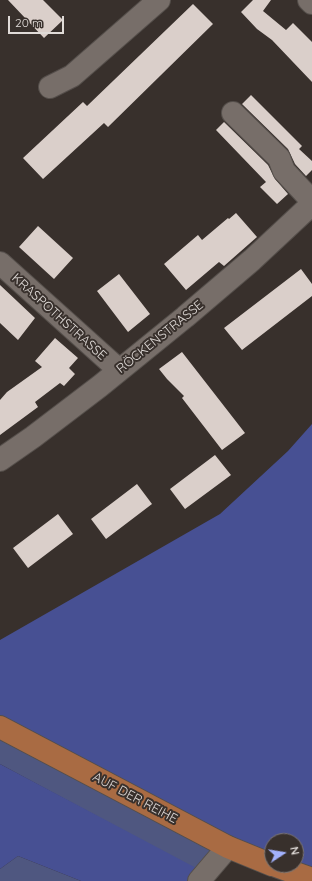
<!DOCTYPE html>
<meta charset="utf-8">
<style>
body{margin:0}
#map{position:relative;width:312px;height:881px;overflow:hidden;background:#38302c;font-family:Quicksand,sans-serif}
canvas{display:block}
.north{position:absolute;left:264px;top:833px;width:40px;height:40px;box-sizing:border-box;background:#38302c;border:1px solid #7b7471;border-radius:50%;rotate:78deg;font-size:11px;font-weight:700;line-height:16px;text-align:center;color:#e0dbd8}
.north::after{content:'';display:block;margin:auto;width:14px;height:18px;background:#a3b2fd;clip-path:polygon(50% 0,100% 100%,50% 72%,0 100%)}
.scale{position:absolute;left:8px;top:16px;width:56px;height:18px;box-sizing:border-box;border:2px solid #e0dbd8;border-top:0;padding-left:5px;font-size:12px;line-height:14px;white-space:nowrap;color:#e0dbd8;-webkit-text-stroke:3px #38302c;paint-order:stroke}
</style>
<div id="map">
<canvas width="312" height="881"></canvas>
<div class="north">N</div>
<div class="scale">20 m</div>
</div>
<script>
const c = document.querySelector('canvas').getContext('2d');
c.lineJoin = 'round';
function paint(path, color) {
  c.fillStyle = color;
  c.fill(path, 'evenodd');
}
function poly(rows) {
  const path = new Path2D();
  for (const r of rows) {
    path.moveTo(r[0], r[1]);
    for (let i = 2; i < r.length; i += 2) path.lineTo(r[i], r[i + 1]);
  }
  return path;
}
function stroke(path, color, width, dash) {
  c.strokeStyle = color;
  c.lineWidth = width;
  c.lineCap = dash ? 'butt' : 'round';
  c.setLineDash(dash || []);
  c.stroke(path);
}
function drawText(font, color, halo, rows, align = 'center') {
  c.font = font + ' Quicksand,sans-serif';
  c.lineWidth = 4;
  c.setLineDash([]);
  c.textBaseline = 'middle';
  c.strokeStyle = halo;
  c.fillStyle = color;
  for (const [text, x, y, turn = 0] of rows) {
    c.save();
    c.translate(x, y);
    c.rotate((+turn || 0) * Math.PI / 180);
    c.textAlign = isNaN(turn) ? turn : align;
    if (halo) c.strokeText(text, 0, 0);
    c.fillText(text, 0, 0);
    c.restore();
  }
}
const green = poly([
 [0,726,228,847,204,874,0,764],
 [18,856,81,881,0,881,0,869]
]);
const forest = poly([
 [312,424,312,877,296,865,296,841,272,841,272,863,0,726,0,640,220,514,288,451],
 [0,764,198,869,199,881,81,881,18,856,0,869]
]);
const building = poly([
 [8,0,43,0,63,20,44,38],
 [253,0,271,0,263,11,286,30,293,23,312,42,312,82,272,40,257,29,241,12],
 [193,4,213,24,108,127,104,123,43,179,23,158,83,102,87,106],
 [251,95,302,146,299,149,312,161,312,170,306,176,295,164,288,149,242,104],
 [224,122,268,165,275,179,288,194,277,204,260,187,266,182,216,130],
 [236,213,257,237,224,266,219,262,186,290,164,264,198,235,202,240,228,218,229,219],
 [38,226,73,258,54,279,19,247],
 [301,269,312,284,312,296,242,350,224,328],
 [119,274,150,314,128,332,97,291],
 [0,285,35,318,18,340,0,323],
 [55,338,78,358,69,368,75,374,64,386,60,383,35,402,38,407,0,435,0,400,7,392,42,367,35,361],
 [182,352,245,433,222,450,182,398,184,396,167,379,159,369],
 [215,455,231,475,185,509,170,489],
 [137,484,152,504,106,539,91,519],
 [58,514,73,534,28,568,13,548]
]);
const minor = poly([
 [309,0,312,3],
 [50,87,72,76,159,0],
 [233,113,279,158,284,171,312,201],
 [0,263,119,370],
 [0,460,33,437,100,386,185,317,252,260,312,204],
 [199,881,228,847]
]);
const major = poly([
 [0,727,228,847,272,865],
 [273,865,312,879]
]);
const streetNames = [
 ["KRASPOTHSTRASSE",59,317,42],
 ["RÖCKENSTRASSE",160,337,-39],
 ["AUF DER REIHE",135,798,28]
];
paint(green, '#4f5780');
paint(forest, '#475093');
paint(building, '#dacfca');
stroke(minor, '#554f4b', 24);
stroke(major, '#554f4b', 24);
stroke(minor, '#776e69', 22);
stroke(major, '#a96b43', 22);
drawText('13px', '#e0dbd8', '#38302c', streetNames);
</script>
